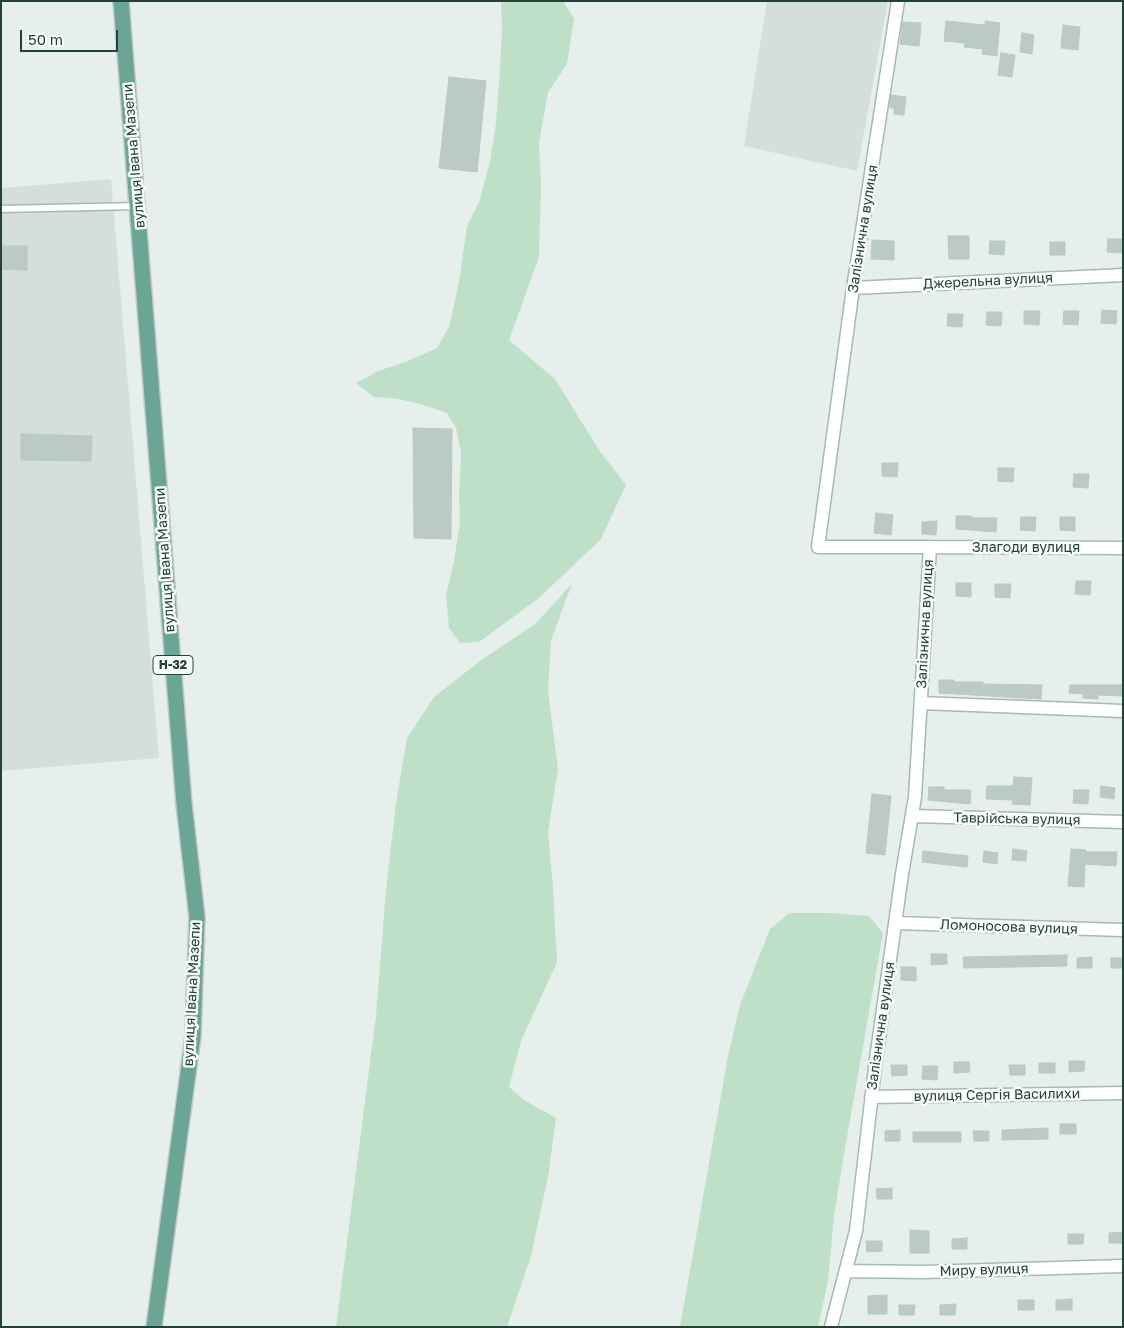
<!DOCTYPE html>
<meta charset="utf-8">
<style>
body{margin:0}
#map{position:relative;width:1124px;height:1328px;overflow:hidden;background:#e6efeb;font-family:"Golos Text",sans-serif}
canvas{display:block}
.frame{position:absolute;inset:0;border:2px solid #24423a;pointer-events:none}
.scale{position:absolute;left:20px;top:30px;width:98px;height:22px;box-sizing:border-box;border:2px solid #24423a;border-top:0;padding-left:6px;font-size:15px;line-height:18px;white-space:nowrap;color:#24423a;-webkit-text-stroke:4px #f7fbf9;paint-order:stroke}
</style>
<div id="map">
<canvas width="1124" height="1328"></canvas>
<div class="frame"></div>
<div class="scale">50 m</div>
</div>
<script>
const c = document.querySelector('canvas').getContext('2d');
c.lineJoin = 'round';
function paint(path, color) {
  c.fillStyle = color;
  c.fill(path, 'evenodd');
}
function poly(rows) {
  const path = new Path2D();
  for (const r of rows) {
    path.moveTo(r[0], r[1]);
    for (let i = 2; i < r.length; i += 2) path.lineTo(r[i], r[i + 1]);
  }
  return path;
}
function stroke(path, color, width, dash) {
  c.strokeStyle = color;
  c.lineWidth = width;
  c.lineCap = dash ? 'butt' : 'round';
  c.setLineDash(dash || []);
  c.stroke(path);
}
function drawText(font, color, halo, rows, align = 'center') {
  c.font = font + ' "Golos Text",sans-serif';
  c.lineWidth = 5;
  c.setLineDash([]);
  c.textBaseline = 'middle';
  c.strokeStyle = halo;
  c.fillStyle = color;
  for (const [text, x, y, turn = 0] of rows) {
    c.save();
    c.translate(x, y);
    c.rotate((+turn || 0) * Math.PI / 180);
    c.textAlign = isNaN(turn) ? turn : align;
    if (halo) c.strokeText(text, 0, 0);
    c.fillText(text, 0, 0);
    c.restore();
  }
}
const built = poly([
 [767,1,888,1,857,171,744,146],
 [111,179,159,758,1,771,1,188]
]);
const green = poly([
 [501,1,563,1,574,19,567,64,548,92,539,143,541,183,539,257,509,340,555,379,599,450,626,485,601,539,539,598,479,642,460,643,449,628,446,595,454,561,460,523,459,497,461,452,456,428,447,413,420,404,398,399,374,397,356,383,378,371,408,361,437,348,449,327,459,282,467,227,479,202,490,162,496,123,500,70,502,29],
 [572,584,551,640,548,691,558,769,548,832,553,888,557,962,521,1041,509,1087,524,1100,556,1118,548,1177,531,1256,507,1327,336,1327,376,1016,386,890,396,803,407,738,434,697,484,658,535,624],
 [789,913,829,913,869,916,883,933,843,1160,834,1216,828,1281,818,1327,680,1327,728,1056,740,1005,770,929]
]);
const building = poly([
 [946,21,985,25,985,21,1000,23,997,56,982,54,983,49,964,47,965,43,944,41,946,21],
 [903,22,921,23,919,46,900,44,903,22],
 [1063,25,1080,27,1078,50,1061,48,1063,25],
 [1022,33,1034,35,1032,54,1020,52,1022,33],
 [1001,53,1015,55,1012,77,998,75,1001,53],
 [449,77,486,81,477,172,439,168,449,77],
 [891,95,906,97,904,115,894,114,894,108,890,108,891,95],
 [948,236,969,236,969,259,949,259,948,236],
 [1108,239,1123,239,1122,253,1107,252,1108,239],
 [872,240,894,241,894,260,871,259,872,240],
 [990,241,1005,241,1004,255,989,254,990,241],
 [1050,242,1065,242,1065,255,1050,255,1050,242],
 [1,246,27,246,27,270,1,269,1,246],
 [1102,310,1117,311,1116,324,1101,323,1102,310],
 [1024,311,1040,311,1039,325,1024,324,1024,311],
 [1064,311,1079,311,1078,325,1063,324,1064,311],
 [987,312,1002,312,1001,326,986,325,987,312],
 [948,314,963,314,962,327,947,326,948,314],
 [413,428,452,429,451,539,414,538,413,428],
 [21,434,92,436,91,461,21,460,21,434],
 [882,463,898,463,897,477,882,476,882,463],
 [998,468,1014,468,1013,482,998,481,998,468],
 [1074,474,1089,474,1088,488,1073,487,1074,474],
 [876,513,893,515,891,535,874,533,876,513],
 [956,516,972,516,972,518,997,518,996,532,956,529,956,516],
 [1021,517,1036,517,1035,531,1020,530,1021,517],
 [1060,517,1075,517,1075,531,1060,530,1060,517],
 [937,521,936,535,922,534,922,522,937,521],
 [1076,581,1091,581,1090,595,1075,594,1076,581],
 [956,583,971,583,971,597,956,596,956,583],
 [995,584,1011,584,1010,598,995,597,995,584],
 [939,680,954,680,954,682,983,682,983,684,1042,685,1041,699,939,693,939,680],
 [1070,685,1123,685,1123,696,1098,695,1098,699,1083,698,1083,694,1069,693,1070,685],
 [1014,777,1032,778,1030,805,1012,804,1013,800,986,799,987,786,1013,786,1014,777],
 [1101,786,1115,788,1114,799,1100,797,1101,786],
 [929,787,944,787,944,790,971,790,970,804,928,800,929,787],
 [1074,790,1089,790,1088,804,1073,803,1074,790],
 [872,794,891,796,885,855,866,853,872,794],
 [1013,849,1027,851,1026,861,1012,860,1013,849],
 [1071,849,1086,850,1086,852,1117,852,1116,866,1085,864,1084,887,1068,886,1071,849],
 [923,851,968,856,967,867,922,862,923,851],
 [984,851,998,853,997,864,983,862,984,851],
 [931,954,947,954,947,964,931,965,931,954],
 [1067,955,1067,966,964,968,963,957,1067,955],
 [1092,957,1092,968,1077,968,1077,958,1092,957],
 [1111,958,1123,958,1123,968,1111,968,1111,958],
 [901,967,916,967,916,981,901,980,901,967],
 [1069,1061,1085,1061,1084,1071,1069,1072,1069,1061],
 [954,1062,969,1062,970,1072,954,1073,954,1062],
 [1039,1063,1055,1063,1055,1073,1039,1073,1039,1063],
 [891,1065,907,1065,907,1075,892,1076,891,1065],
 [1009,1065,1025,1065,1025,1075,1010,1075,1009,1065],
 [923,1066,938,1066,937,1080,922,1079,923,1066],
 [1060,1124,1076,1124,1076,1134,1060,1134,1060,1124],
 [1048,1128,1048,1139,1002,1140,1002,1130,1048,1128],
 [900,1130,900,1141,885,1141,885,1131,900,1130],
 [973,1131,989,1131,989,1141,974,1141,973,1131],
 [913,1132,961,1132,961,1142,913,1142,913,1132],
 [892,1188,892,1199,877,1199,876,1189,892,1188],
 [910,1230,929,1231,929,1253,910,1253,910,1230],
 [1123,1232,1123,1243,1109,1243,1109,1233,1123,1232],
 [1068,1234,1084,1234,1083,1244,1068,1244,1068,1234],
 [967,1238,967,1249,952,1249,952,1239,967,1238],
 [866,1241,882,1241,882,1251,867,1252,866,1241],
 [887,1295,887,1314,868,1314,868,1296,887,1295],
 [1072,1299,1072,1310,1056,1310,1056,1300,1072,1299],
 [1018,1300,1034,1300,1034,1310,1018,1310,1018,1300],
 [956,1304,955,1315,940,1315,940,1305,956,1304],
 [899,1305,915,1305,914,1315,899,1315,899,1305]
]);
const lane = poly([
 [1,209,137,206]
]);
const street = poly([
 [853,288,1123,275],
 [930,547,1123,548],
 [921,703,1123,711],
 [912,816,1123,822],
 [895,923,1123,930],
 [871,1097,1123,1093],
 [846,1271,923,1272,1123,1266],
 [831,1327,856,1231,876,1059,902,874,915,797,930,547,818,547,853,288,898,1]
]);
const primary = poly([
 [121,1,184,804,197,917,193,1036,154,1327]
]);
const shields = [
 [173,665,40]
];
const shieldNames = [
 ["Н-32",173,665]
];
const streetNames = [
 ["вулиця Івана Мазепи",134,156,-95],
 ["Залізнична вулиця",863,229,-81],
 ["Джерельна вулиця",988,281,-3],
 ["Злагоди вулиця",1026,548],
 ["вулиця Івана Мазепи",165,560,-94],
 ["Залізнична вулиця",925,624,-87],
 ["Таврійська вулиця",1017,819,1],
 ["Ломоносова вулиця",1009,927,2],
 ["вулиця Івана Мазепи",192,994,-87],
 ["Залізнична вулиця",881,1026,-82],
 ["вулиця Сергія Василихи",997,1095,-1],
 ["Миру вулиця",984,1270,-2]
];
paint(built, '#d4dfda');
paint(green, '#bfe0c8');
paint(building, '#bbcac4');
stroke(building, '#b8c9c2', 1);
stroke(lane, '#a8b8b2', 9);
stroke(street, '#a8b8b2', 15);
stroke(primary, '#c2cac8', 18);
stroke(lane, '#fff', 6);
stroke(street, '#fff', 12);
stroke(primary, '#6aa596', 15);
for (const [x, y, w] of shields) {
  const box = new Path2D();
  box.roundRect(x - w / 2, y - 9.5, w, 19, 4);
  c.fillStyle = '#f7fbf9';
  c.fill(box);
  stroke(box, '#24423a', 1);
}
drawText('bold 12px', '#24423a', null, shieldNames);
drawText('14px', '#24423a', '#f7fbf9', streetNames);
</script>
